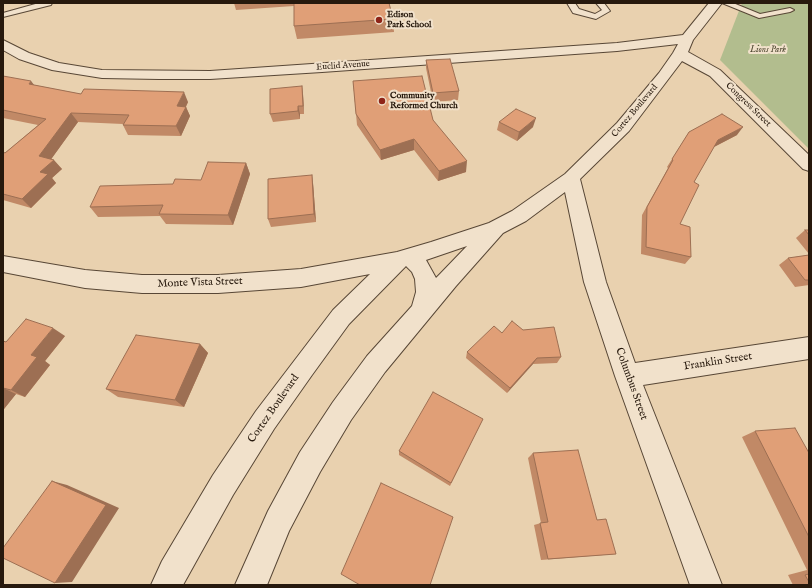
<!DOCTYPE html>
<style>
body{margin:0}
#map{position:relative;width:812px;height:588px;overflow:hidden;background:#e9d1af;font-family:"IM FELL English",serif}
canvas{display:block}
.frame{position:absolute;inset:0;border:4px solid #27190d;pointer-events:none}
</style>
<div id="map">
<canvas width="812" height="588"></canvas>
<div class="frame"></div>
</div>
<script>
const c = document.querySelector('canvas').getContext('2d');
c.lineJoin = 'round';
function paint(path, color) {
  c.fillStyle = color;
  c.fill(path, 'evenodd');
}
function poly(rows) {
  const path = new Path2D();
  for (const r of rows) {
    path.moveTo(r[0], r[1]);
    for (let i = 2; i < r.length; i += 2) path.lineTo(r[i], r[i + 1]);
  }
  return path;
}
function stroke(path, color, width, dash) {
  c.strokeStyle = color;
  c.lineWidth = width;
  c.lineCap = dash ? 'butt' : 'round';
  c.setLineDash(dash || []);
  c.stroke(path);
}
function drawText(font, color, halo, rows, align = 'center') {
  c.font = font + ' "IM FELL English",serif';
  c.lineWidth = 4;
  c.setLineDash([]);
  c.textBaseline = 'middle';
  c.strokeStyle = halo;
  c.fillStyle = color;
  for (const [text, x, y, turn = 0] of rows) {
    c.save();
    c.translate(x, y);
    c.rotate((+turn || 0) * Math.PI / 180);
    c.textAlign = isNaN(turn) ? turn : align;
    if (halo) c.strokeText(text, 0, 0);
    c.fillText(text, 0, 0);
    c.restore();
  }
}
const green = poly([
 [742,3,809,3,809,149,720,60]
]);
const lane = poly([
 [39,3,52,3,51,5,3,17,3,13,39,3],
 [567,3,575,3,579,9,595,14,602,10,596,3,604,3,610,11,596,19,573,13,567,3],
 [722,3,733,3,760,14,790,8,794,10,790,12,759,18,722,3]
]);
const street = poly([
 [709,3,722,3,693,40,688,52,720,70,809,155,809,171,803,169,710,76,682,61,629,131,580,179,606,282,635,363,809,337,809,359,643,385,722,585,690,585,615,376,584,282,565,192,526,221,503,233,456,286,385,372,351,420,320,472,289,531,267,585,235,585,268,511,300,452,333,402,367,356,412,306,416,292,415,279,412,272,406,266,349,324,312,375,274,429,233,495,183,585,151,585,162,561,213,475,256,411,333,310,370,274,301,287,218,293,142,293,85,288,3,272,3,256,85,270,142,275,218,275,301,269,397,252,431,242,489,223,512,211,565,174,617,123,659,73,673,53,678,44,617,51,322,72,210,79,159,79,102,78,52,70,19,59,3,50,3,40,29,53,59,63,102,70,210,71,617,43,683,35,709,3],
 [467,246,440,274,436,278,426,260,467,246]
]);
const wall = poly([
 [234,3,389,3,393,19,394,32,297,39,294,26,294,6,236,10],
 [426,60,459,91,458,100,433,102,426,68],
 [3,76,34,85,81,94,188,102,186,107,190,116,181,136,128,135,123,125,123,124,78,122,51,159,62,169,52,178,56,183,31,208,3,200,3,152,5,153,38,125,3,118],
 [353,81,433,120,466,172,438,181,414,150,381,160,357,125],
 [302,86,303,94,304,114,300,114,300,119,273,122,270,114],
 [499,122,533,127,517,141,497,130],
 [689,132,737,135,714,147,694,182,680,224,691,257,685,264,641,254,642,215,668,168,667,167],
 [246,163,250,174,233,225,166,224,160,216,98,217,90,207,173,184,201,180],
 [312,175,313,183,316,222,271,227,268,219],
 [805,230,809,230,809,254,796,238],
 [809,255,809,285,795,287,779,265,788,258],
 [502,333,561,357,557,363,533,364,507,393,466,358,467,352],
 [65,336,45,361,50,365,25,397,16,394,4,409,3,409,3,341,6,342],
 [200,344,208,353,184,407,118,397,106,389],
 [483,419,450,486,399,455,399,451],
 [755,431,809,453,809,585,793,585,788,575,807,570,742,437],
 [533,453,597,520,616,554,541,560,534,525,541,523,528,458]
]);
const shadedWall = poly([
 [31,81,39,91,29,84],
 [302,86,303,94,304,114,303,106],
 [184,92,188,102,181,116,177,106],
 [298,106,300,114,300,119,298,111],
 [186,107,190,116,181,136,176,126],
 [71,113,78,122,47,165,39,156],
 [536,118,533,127,517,141,519,132],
 [743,127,737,135,712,148,718,140],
 [414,139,414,150,381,160,380,150],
 [54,160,62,169,52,178,56,183,31,208,22,199,40,172],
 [467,161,466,172,438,181,439,171],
 [246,163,250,174,233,225,228,215],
 [312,175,313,183,316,222,314,214],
 [53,328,65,336,45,361,50,365,25,397,11,390,31,355],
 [200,344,208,353,184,407,175,400],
 [537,358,533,364,507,393,510,388],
 [3,388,16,394,4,409,3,409],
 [52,481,67,485,119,508,72,582,55,583]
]);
const building = poly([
 [294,3,389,3,393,19,294,26,294,3],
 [450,59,459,91,433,93,426,60,450,59],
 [3,76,31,81,29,84,81,94,84,89,184,92,177,106,186,107,176,126,123,125,129,115,71,113,39,156,54,160,40,172,48,174,22,199,3,194,3,152,5,153,46,119,3,110,3,76],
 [422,76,433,120,467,161,439,171,414,139,380,150,356,114,353,81,422,76],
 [302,86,303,106,298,106,298,111,270,114,270,89,302,86],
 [516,109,536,118,519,132,499,122,516,109],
 [722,114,743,127,718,140,694,182,699,185,680,224,690,227,691,257,646,247,647,207,673,160,672,159,689,132,722,114],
 [208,162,246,163,228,215,159,214,163,205,90,207,100,186,173,184,175,179,201,180,208,162],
 [312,175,314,214,268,219,268,179,312,175],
 [805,230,809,230,809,235,805,230],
 [809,255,809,280,805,280,788,258,809,255],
 [26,319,53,328,31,355,37,357,11,390,3,388,3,341,6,342,26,319],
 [512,321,523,330,554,327,561,357,537,358,510,388,467,352,494,326,502,333,512,321],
 [136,335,200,344,175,400,106,389,136,335],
 [433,392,483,419,451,483,399,451,433,392],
 [795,428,809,453,809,537,755,431,795,428],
 [578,450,597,520,606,519,616,554,548,559,540,523,548,522,533,453,578,450],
 [52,481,106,505,55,583,3,558,3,548,52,481],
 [381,483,453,517,430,585,360,585,341,574,381,483],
 [809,574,809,582,805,575,809,574]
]);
const markers = [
 [379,20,4,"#8f2418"],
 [382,101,4,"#8f2418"]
];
const farPoinames = [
 ["Edison",387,15],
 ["Park School",387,25],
 ["Community",390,96],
 ["Reformed Church",390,106]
];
const farParknames = [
 ["Lions Park",768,50]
];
const farStreetnames = [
 ["Euclid Avenue",343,66,-4],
 ["Congress Street",748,105,44],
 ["Cortez Boulevard",635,111,-50]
];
const streetNames = [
 ["Monte Vista Street",200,283,-2],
 ["Franklin Street",718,362,-9],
 ["Columbus Street",631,384,70],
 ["Cortez Boulevard",274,409,-55]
];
paint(green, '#b2bd8e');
stroke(lane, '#584736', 2);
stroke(street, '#584736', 2);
paint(lane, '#f1e1cb');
paint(street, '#f1e1cb');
paint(wall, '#c18966');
paint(shadedWall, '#9d6f53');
paint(building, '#e09f77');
stroke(building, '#9d6f53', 1);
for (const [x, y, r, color] of markers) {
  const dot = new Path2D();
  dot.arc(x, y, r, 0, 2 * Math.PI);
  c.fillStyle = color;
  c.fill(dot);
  stroke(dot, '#f1e1cb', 1.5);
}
drawText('bold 9px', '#27190d', '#f1e1cb', farPoinames, 'left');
drawText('italic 9px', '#514a34', '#f1e1cb', farParknames);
drawText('9px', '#27190d', '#f1e1cb', farStreetnames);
drawText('11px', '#27190d', '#f1e1cb', streetNames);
</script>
